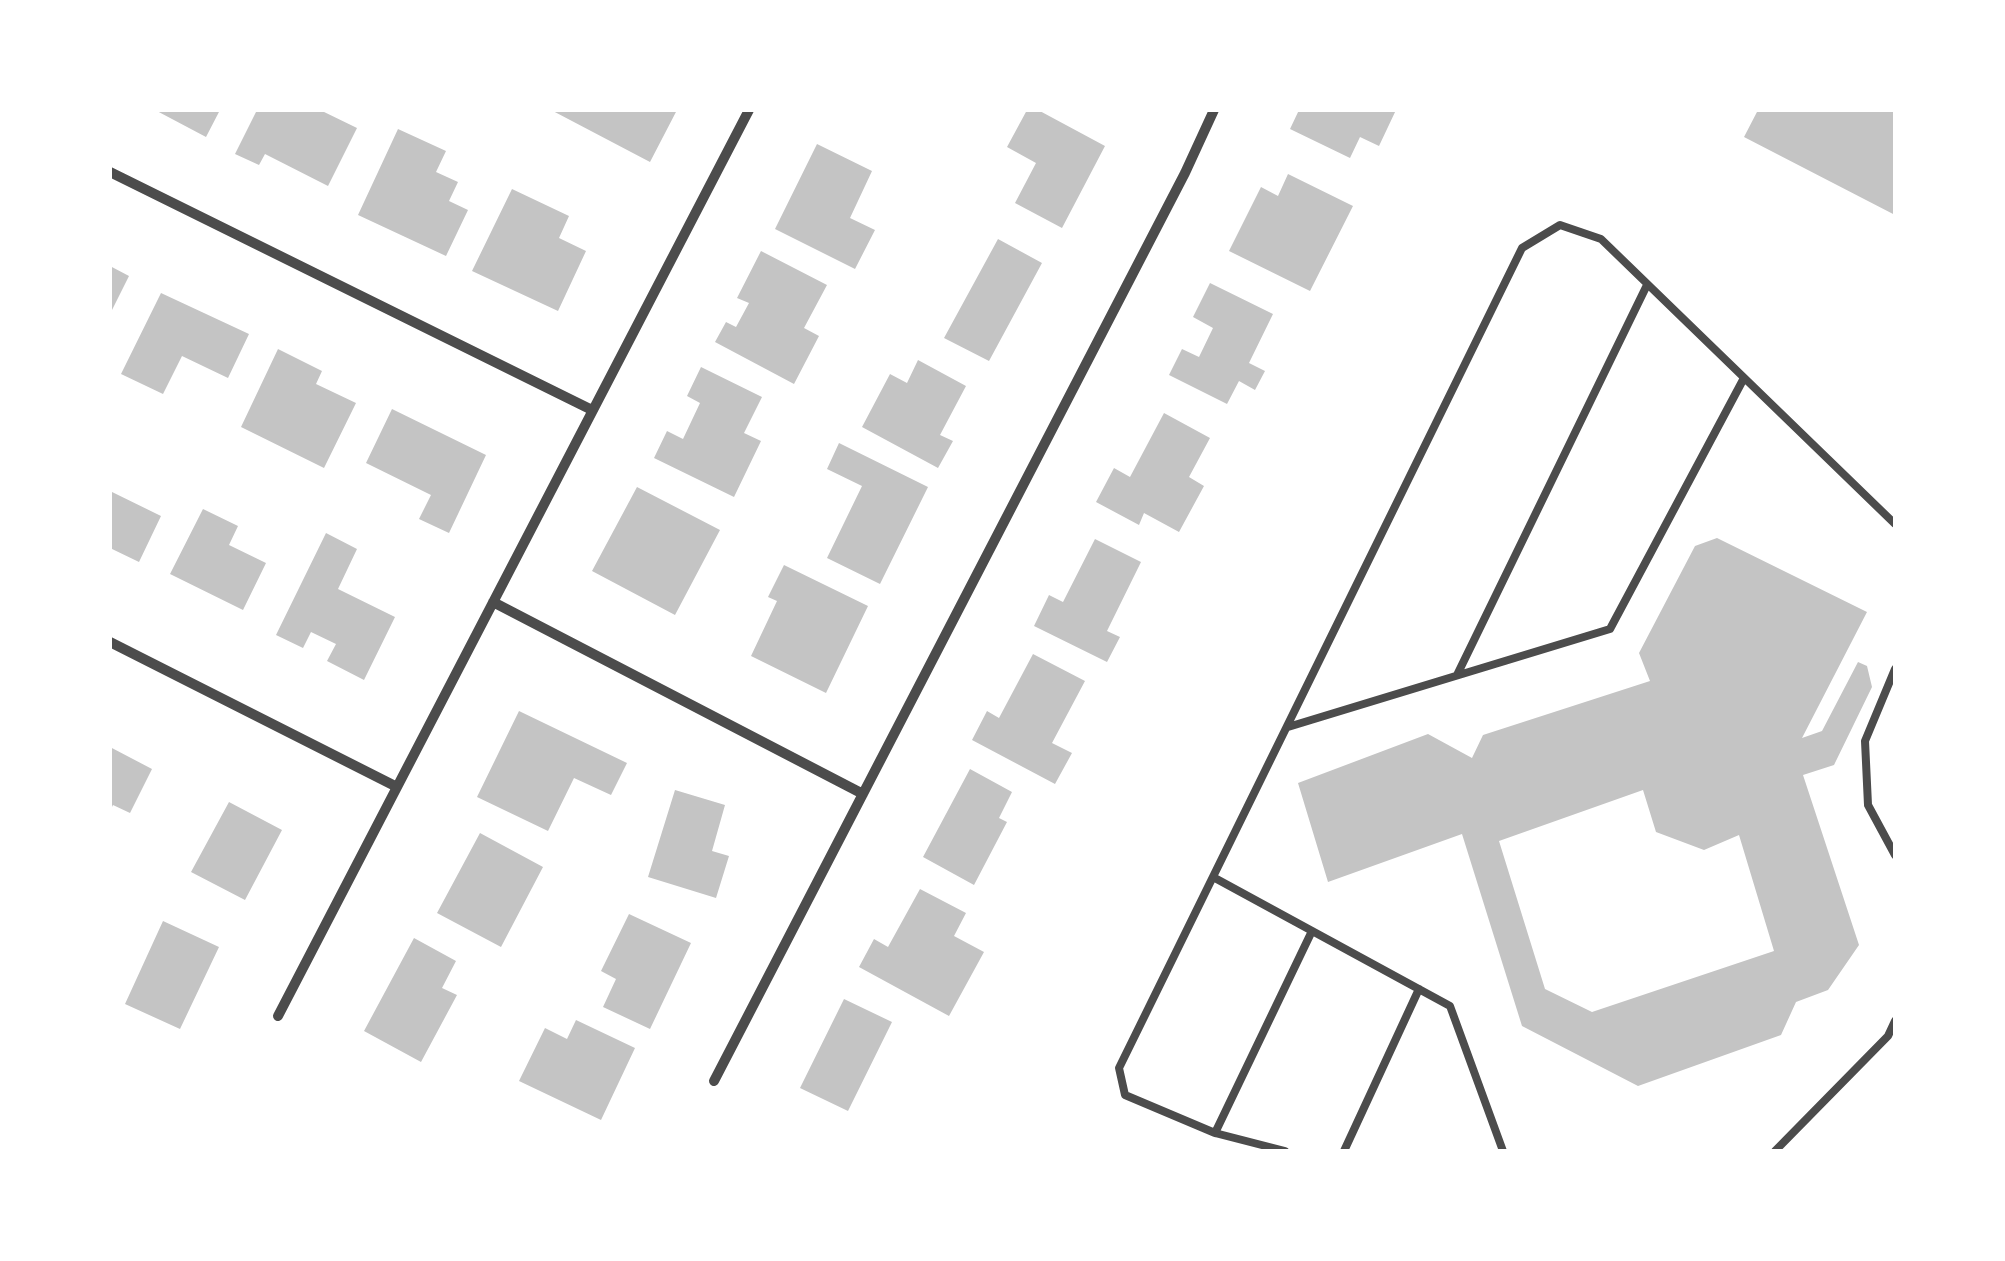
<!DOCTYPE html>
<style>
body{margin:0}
#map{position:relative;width:2005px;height:1261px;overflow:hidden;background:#fff;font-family:"IBM Plex Serif",serif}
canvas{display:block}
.frame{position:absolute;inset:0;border:112px solid #fff;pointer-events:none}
</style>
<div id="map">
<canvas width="2005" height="1261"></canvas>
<div class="frame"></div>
</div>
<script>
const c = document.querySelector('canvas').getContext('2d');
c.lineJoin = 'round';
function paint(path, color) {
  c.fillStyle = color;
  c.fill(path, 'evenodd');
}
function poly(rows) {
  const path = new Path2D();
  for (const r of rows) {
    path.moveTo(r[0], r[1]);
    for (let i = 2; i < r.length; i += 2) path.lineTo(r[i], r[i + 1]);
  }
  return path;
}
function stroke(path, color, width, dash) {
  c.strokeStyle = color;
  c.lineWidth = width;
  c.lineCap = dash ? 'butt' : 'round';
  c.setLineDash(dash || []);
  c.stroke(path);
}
const building = poly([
 [155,110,220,110,206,137],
 [257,110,320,110,357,128,328,186,265,154,259,165,235,154],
 [551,110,677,110,650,162],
 [1027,110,1038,110,1105,146,1062,228,1015,203,1036,163,1007,147],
 [1299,110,1396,110,1379,146,1360,137,1350,158,1290,129],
 [1758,110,1895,110,1895,215,1744,137],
 [398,129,446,151,436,172,458,182,449,201,468,210,446,256,358,215],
 [817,144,872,171,850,218,875,230,855,269,775,229],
 [1288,174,1353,206,1310,291,1229,251,1261,187,1278,196],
 [512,189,569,216,559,238,586,251,558,311,472,271],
 [998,239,1042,263,989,361,944,338],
 [761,251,827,285,804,328,819,336,794,384,715,342,726,322,736,327,749,303,737,298],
 [110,266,129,276,110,314],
 [1210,283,1273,314,1249,363,1265,371,1255,390,1239,381,1227,404,1169,375,1182,349,1199,357,1213,328,1193,317],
 [161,293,249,334,228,378,182,356,163,394,121,374],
 [278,349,322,371,316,384,356,403,324,468,241,427],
 [918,360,966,386,940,435,953,441,938,468,862,427,890,374,907,383],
 [701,367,762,397,744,433,761,441,734,497,654,458,667,431,683,439,700,403,687,396],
 [392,409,486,455,449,533,419,519,431,495,366,463],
 [1164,413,1210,438,1189,477,1204,486,1179,532,1144,513,1139,525,1096,502,1114,468,1130,477],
 [839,443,928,487,880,584,827,558,862,486,827,469],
 [637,487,720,530,675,615,592,571],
 [110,491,161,516,139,562,110,548],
 [203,509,238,526,229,545,266,563,243,610,170,574],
 [326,533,357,549,338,589,395,617,364,680,327,661,336,644,311,632,303,648,276,635],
 [1717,538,1867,612,1802,738,1822,731,1858,662,1867,666,1872,687,1834,765,1803,775,1859,945,1828,990,1796,1002,1781,1035,1638,1086,1522,1026,1462,834,1328,882,1298,783,1428,734,1472,758,1483,735,1650,681,1639,653,1695,546],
 [1643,790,1656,832,1704,850,1739,835,1774,951,1592,1012,1545,989,1499,841],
 [1095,539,1141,562,1107,631,1120,637,1107,662,1034,626,1049,595,1063,602],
 [784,565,868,606,826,693,751,656,777,601,768,597],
 [1033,654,1085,681,1052,743,1072,753,1055,784,972,740,987,711,999,718],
 [519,711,627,763,611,795,574,778,548,831,477,797],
 [110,747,152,769,130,813,113,805,110,811],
 [970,769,1012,792,999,818,1007,822,974,885,923,857],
 [675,790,725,805,712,851,729,856,716,898,648,877],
 [229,802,282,830,245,900,191,872],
 [480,833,543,867,501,947,437,913],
 [920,889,966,913,954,936,984,952,949,1016,859,967,874,939,888,947],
 [629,914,691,943,650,1029,603,1007,616,979,601,971],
 [163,921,219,947,180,1029,125,1004],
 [414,938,456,961,442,988,457,995,421,1062,364,1031],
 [844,999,892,1022,848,1111,800,1088],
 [576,1020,635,1048,601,1120,519,1081,545,1028,567,1039]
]);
const service = poly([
 [1895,669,1865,741,1868,805,1895,855],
 [1457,675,1647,285],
 [1288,727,1610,629,1744,378],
 [1213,877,1450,1006,1503,1151],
 [1215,1133,1312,931],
 [1285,1151,1215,1133,1125,1095,1119,1068,1522,248,1560,225,1601,239,1895,524],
 [1344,1151,1419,989],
 [1775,1151,1888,1036,1895,1021]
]);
const minor = poly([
 [110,172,592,410],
 [493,602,863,794],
 [110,642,397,787],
 [278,1016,749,110],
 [714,1081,1185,173,1214,110]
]);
paint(building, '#c4c4c4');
stroke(service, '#4c4c4c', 8);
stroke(minor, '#4c4c4c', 10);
</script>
